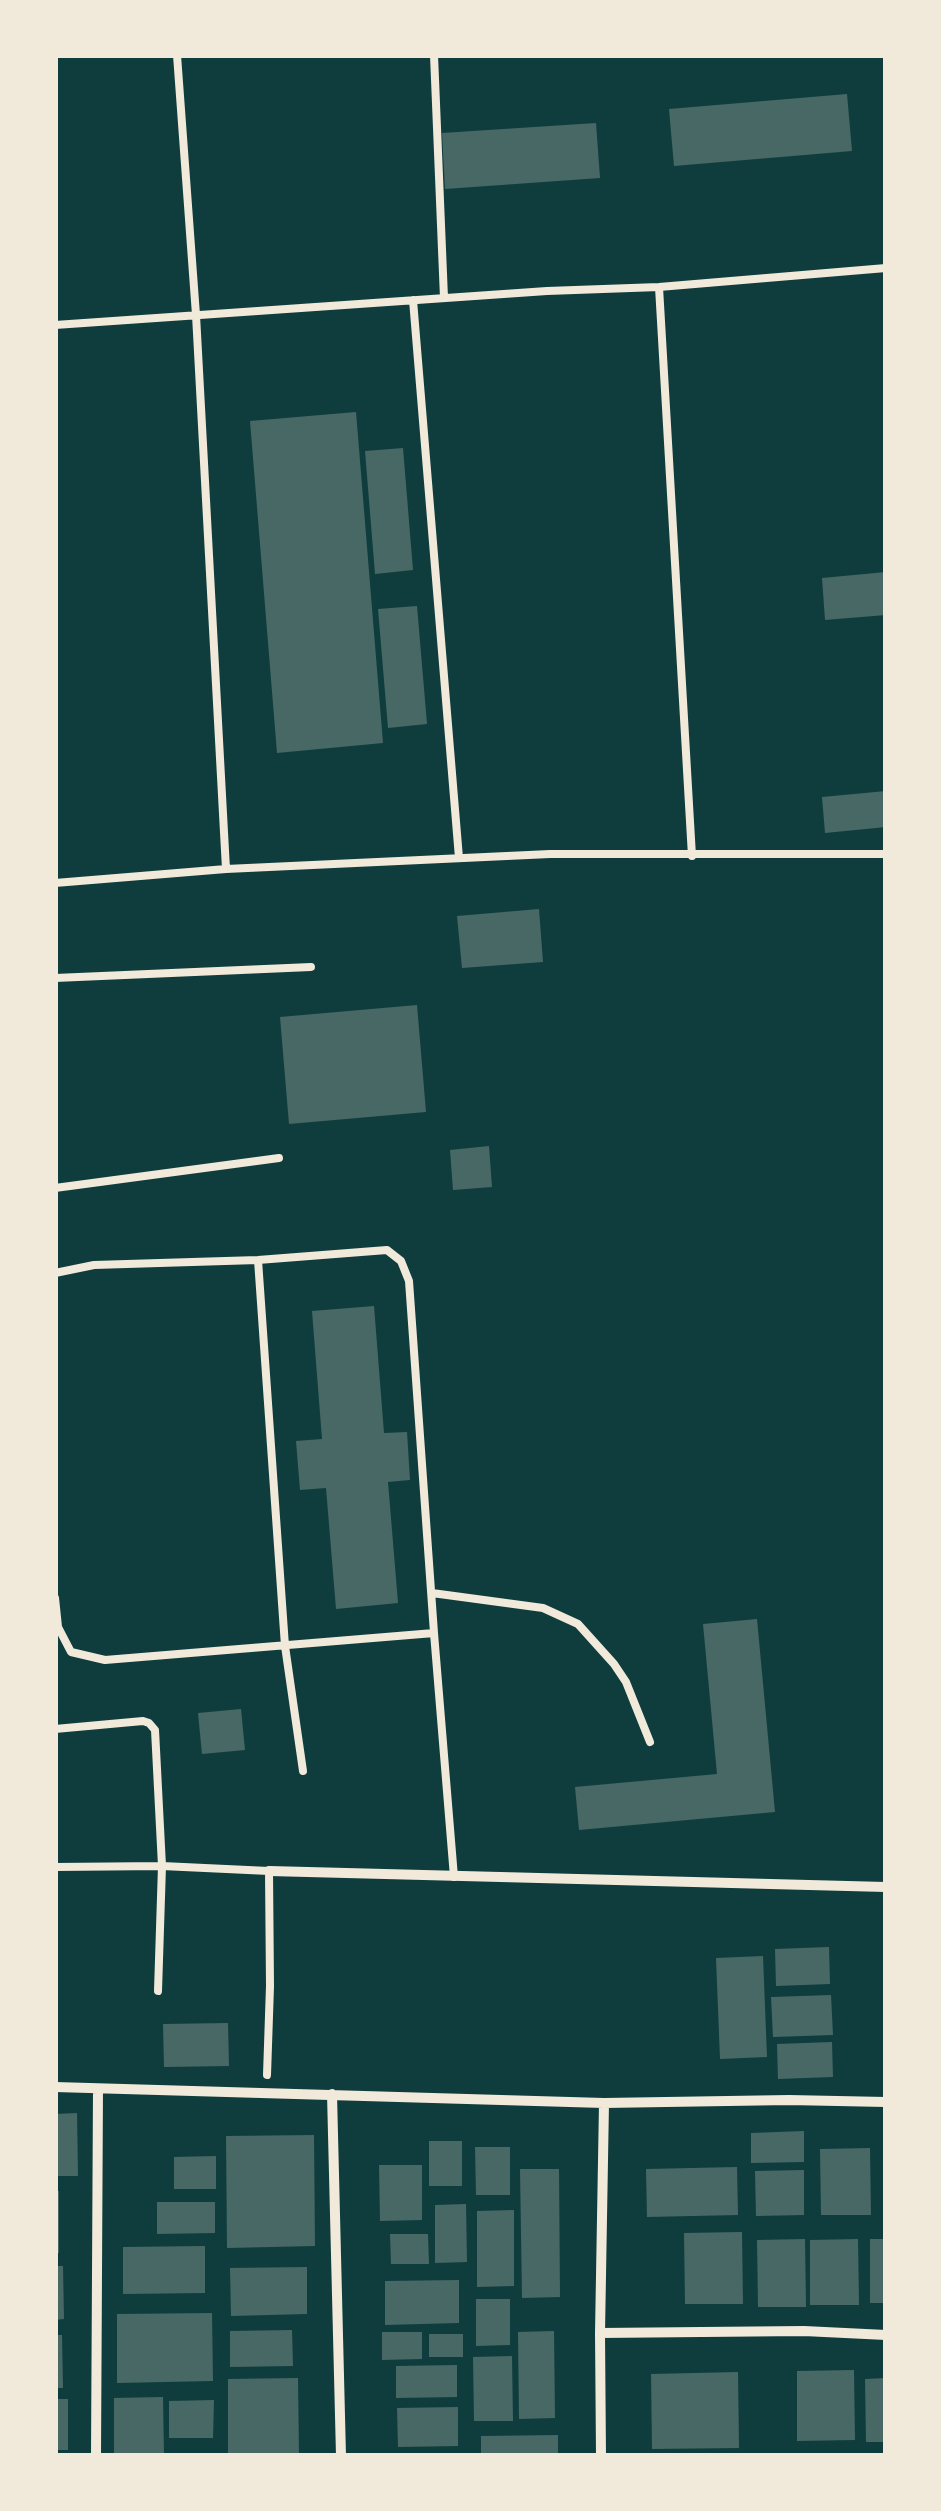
<!DOCTYPE html>
<style>
body{margin:0}
#map{position:relative;width:941px;height:2511px;overflow:hidden;background:#0f3d3e;font-family:Mulish,sans-serif}
canvas{display:block}
.frame{position:absolute;inset:0;border:58px solid #f1e9da;pointer-events:none}
</style>
<div id="map">
<canvas width="941" height="2511"></canvas>
<div class="frame"></div>
</div>
<script>
const c = document.querySelector('canvas').getContext('2d');
c.lineJoin = 'round';
function paint(path, color) {
  c.fillStyle = color;
  c.fill(path, 'evenodd');
}
function poly(rows) {
  const path = new Path2D();
  for (const r of rows) {
    path.moveTo(r[0], r[1]);
    for (let i = 2; i < r.length; i += 2) path.lineTo(r[i], r[i + 1]);
  }
  return path;
}
function stroke(path, color, width, dash) {
  c.strokeStyle = color;
  c.lineWidth = width;
  c.lineCap = dash ? 'butt' : 'round';
  c.setLineDash(dash || []);
  c.stroke(path);
}
const building = poly([
 [847,94,852,151,674,166,669,109],
 [596,123,600,178,445,189,442,133],
 [356,412,383,743,277,753,250,421],
 [403,448,413,570,375,574,365,451],
 [886,572,886,615,825,620,822,578],
 [417,606,427,724,388,728,378,609],
 [886,791,886,827,825,833,822,797],
 [539,909,543,962,462,968,457,916],
 [417,1005,426,1112,289,1124,280,1017],
 [489,1146,492,1187,453,1190,450,1150],
 [374,1306,384,1433,407,1432,410,1480,388,1482,398,1603,336,1609,326,1488,300,1490,296,1441,322,1439,312,1311],
 [757,1619,775,1812,579,1830,575,1787,717,1774,703,1624],
 [241,1709,245,1750,202,1754,198,1713],
 [829,1947,830,1984,776,1986,775,1949],
 [763,1956,767,2057,720,2059,716,1958],
 [831,1995,833,2035,773,2037,771,1997],
 [228,2023,229,2066,164,2067,163,2024],
 [832,2042,833,2077,778,2079,777,2044],
 [77,2113,78,2176,55,2176,55,2114],
 [804,2131,804,2162,751,2163,751,2133],
 [314,2135,315,2246,227,2248,226,2136],
 [429,2141,462,2141,462,2186,429,2186],
 [475,2147,510,2147,510,2195,476,2195],
 [870,2148,871,2215,821,2215,820,2149],
 [216,2156,216,2189,174,2189,174,2157],
 [379,2165,422,2165,422,2220,380,2221],
 [737,2167,738,2215,647,2217,646,2169],
 [520,2169,559,2169,560,2297,522,2298],
 [804,2170,804,2215,756,2216,755,2171],
 [55,2191,59,2191,59,2253,55,2253],
 [157,2202,215,2202,215,2233,157,2234],
 [466,2204,467,2262,435,2263,435,2205],
 [514,2210,514,2286,477,2287,477,2211],
 [742,2232,743,2304,685,2304,684,2233],
 [390,2234,428,2234,429,2264,391,2264],
 [805,2239,806,2307,758,2307,757,2240],
 [858,2239,859,2305,810,2305,810,2240],
 [870,2239,886,2239,886,2303,870,2303],
 [205,2246,205,2293,123,2294,123,2247],
 [55,2266,63,2266,64,2319,55,2320],
 [307,2267,307,2314,231,2316,230,2268],
 [459,2280,459,2323,385,2325,385,2281],
 [476,2299,510,2299,510,2345,476,2346],
 [212,2313,213,2381,117,2383,117,2314],
 [292,2330,293,2366,230,2367,230,2331],
 [554,2331,555,2418,519,2419,518,2332],
 [382,2332,422,2332,422,2359,382,2360],
 [429,2334,463,2334,463,2357,429,2357],
 [55,2335,62,2335,63,2388,55,2388],
 [512,2356,513,2421,474,2421,473,2357],
 [457,2365,457,2397,396,2398,396,2366],
 [854,2370,855,2440,797,2441,797,2371],
 [738,2372,739,2448,652,2449,651,2374],
 [298,2378,299,2456,228,2456,228,2379],
 [886,2378,886,2442,866,2442,865,2379],
 [163,2397,164,2456,114,2456,114,2398],
 [55,2399,68,2399,68,2450,55,2450],
 [214,2400,213,2438,169,2438,169,2401],
 [458,2407,458,2446,398,2447,397,2408],
 [558,2435,558,2456,481,2456,481,2436]
]);
const service = poly([
 [177,55,196,315,226,869],
 [434,55,444,298],
 [659,287,692,856],
 [413,300,459,858],
 [55,325,547,291,659,287,886,268],
 [55,883,226,869,550,854,886,854],
 [55,978,311,967],
 [55,1188,279,1158],
 [258,1260,285,1646,303,1771],
 [55,1273,94,1265,258,1260,387,1250,401,1261,409,1281,434,1633,105,1660,71,1652,58,1627,55,1598],
 [432,1593,543,1608,578,1624,614,1664,626,1682,650,1742],
 [434,1633,454,1877],
 [55,1729,143,1721,149,1723,155,1730,162,1866,158,1991],
 [55,1867,162,1866,269,1871,270,1986,267,2075]
]);
const minor = poly([
 [269,1871,886,1887],
 [55,2087,604,2103,789,2100,886,2102],
 [332,2094,341,2456],
 [600,2333,804,2331,886,2335],
 [96,2456,98,2089],
 [601,2456,600,2333,604,2103]
]);
paint(building, '#486865');
stroke(service, '#f1e9da', 8);
stroke(minor, '#f1e9da', 10);
</script>
